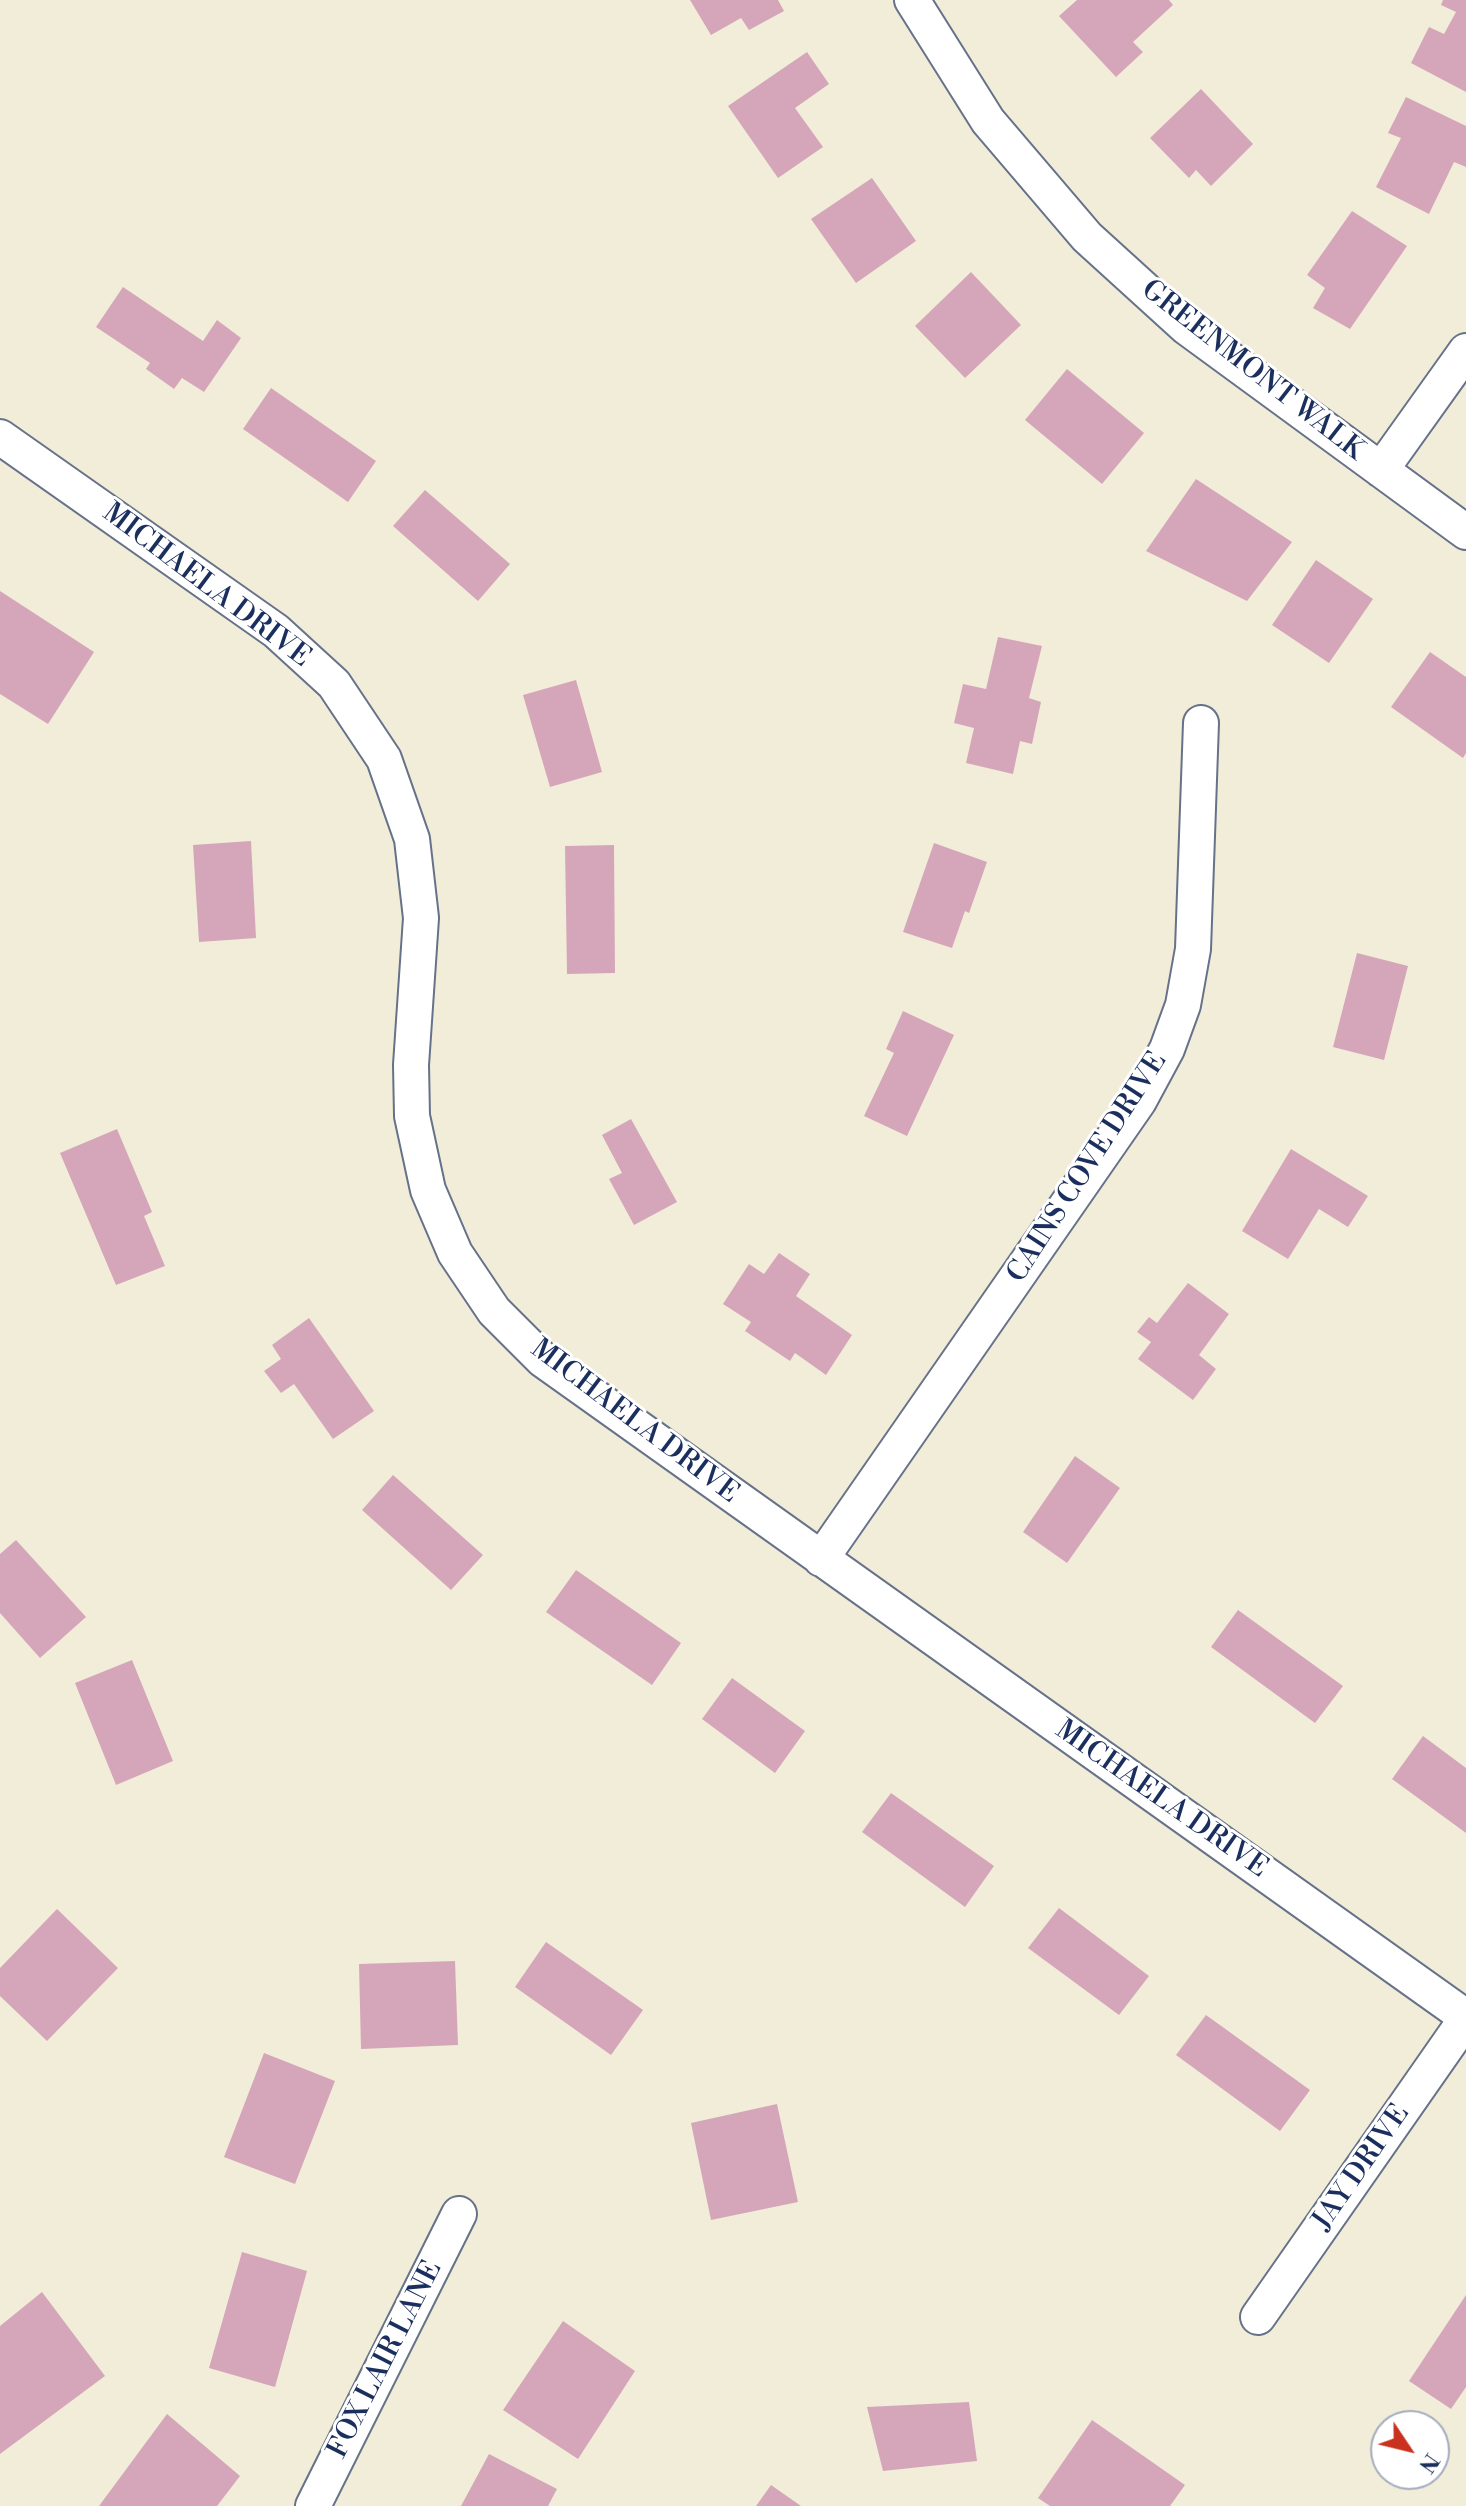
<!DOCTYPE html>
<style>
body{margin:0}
#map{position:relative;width:1466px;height:2506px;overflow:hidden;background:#f1edd9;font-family:"Libre Bodoni",serif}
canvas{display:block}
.north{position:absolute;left:1370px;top:2410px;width:80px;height:80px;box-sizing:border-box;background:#fff;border:2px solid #a4acbf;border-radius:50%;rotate:125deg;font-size:22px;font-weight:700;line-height:32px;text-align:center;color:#1b2f5e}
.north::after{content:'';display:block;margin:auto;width:28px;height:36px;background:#c8321e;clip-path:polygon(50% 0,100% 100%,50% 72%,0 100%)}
</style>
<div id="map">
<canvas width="1466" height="2506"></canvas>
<div class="north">N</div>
</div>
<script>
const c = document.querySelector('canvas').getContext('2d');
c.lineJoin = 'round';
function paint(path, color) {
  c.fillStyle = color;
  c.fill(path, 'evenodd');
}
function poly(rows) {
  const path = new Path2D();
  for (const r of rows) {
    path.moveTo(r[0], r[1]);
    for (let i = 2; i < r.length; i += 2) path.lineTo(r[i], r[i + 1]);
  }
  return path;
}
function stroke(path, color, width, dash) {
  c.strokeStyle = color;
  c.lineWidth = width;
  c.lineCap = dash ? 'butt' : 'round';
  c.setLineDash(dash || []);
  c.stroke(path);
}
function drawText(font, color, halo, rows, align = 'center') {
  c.font = font + ' "Libre Bodoni",serif';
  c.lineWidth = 6;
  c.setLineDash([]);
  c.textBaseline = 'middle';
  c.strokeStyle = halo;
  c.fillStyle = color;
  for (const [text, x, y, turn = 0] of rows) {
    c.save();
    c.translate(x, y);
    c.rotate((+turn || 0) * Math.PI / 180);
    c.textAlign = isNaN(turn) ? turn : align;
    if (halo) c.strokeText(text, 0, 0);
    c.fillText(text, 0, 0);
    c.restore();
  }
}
const building = poly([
 [690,0,778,0,784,11,749,30,741,18,711,35],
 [1077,0,1169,0,1173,5,1133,42,1143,52,1116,77,1059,16],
 [1443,0,1466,0,1466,92,1411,63,1429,27,1444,34,1456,12,1441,5],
 [807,52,829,84,795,108,823,147,778,178,728,106],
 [1201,89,1253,144,1211,186,1196,170,1189,178,1150,138],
 [1406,97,1466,126,1466,167,1454,162,1429,214,1376,187,1401,138,1388,133],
 [872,178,916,241,856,283,811,219],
 [1352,211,1407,246,1350,329,1313,308,1325,288,1307,275],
 [971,272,1021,325,965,378,915,326],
 [123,287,203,341,217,320,241,338,204,392,182,378,174,389,146,369,150,363,96,327],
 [1067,369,1144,433,1102,484,1025,420],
 [271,388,376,461,348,502,243,429],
 [1196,479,1292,542,1247,601,1146,551],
 [425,490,510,564,478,601,393,526],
 [1316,560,1373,599,1329,663,1272,625],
 [0,591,94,652,48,724,0,694],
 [998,637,1042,646,1029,698,1041,702,1032,744,1020,741,1013,774,966,763,974,728,954,723,963,684,986,689],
 [1430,652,1466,677,1466,753,1463,758,1391,707],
 [576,680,602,772,550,787,523,695],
 [251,841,256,938,199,942,193,845],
 [934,843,987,862,969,913,965,911,952,948,903,932],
 [614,845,615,973,567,974,565,846],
 [1357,953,1408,966,1384,1060,1333,1047],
 [903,1011,954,1035,907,1136,864,1116,894,1053,886,1049],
 [631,1119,677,1202,634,1225,609,1179,622,1173,602,1135],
 [117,1129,152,1212,144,1216,165,1266,116,1285,60,1153],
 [1291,1149,1368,1196,1348,1227,1319,1209,1288,1259,1242,1231],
 [779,1253,810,1274,796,1296,852,1335,826,1375,795,1353,790,1361,745,1331,751,1322,723,1304,749,1264,764,1274],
 [1188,1283,1229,1314,1199,1355,1216,1369,1193,1400,1138,1359,1151,1342,1137,1332,1149,1317,1157,1323],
 [309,1318,374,1411,333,1439,294,1384,281,1393,264,1371,281,1359,272,1345],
 [1075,1456,1120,1488,1067,1563,1023,1532],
 [393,1475,483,1555,451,1590,362,1510],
 [16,1540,86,1617,40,1658,0,1613,0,1554],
 [576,1570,681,1643,652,1685,546,1612],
 [1238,1610,1343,1686,1315,1723,1211,1647],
 [132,1660,173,1761,116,1785,75,1683],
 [732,1678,805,1731,775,1773,702,1719],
 [1423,1736,1466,1768,1466,1833,1392,1779],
 [891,1793,994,1866,965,1907,862,1832],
 [1059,1908,1149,1976,1119,2015,1028,1948],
 [57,1909,118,1968,47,2041,0,1996,0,1968],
 [546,1942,643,2010,611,2055,515,1987],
 [455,1961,458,2045,361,2049,359,1964],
 [1206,2015,1310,2090,1280,2131,1176,2055],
 [264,2053,335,2081,295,2184,224,2157],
 [777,2104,798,2202,711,2220,691,2123],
 [242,2252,307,2271,275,2387,209,2368],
 [42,2292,105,2376,0,2454,0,2326],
 [1466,2295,1466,2387,1451,2409,1409,2381],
 [563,2321,635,2371,578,2459,503,2410],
 [969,2402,977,2461,883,2471,867,2407],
 [167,2414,240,2476,217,2506,99,2506],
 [1092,2420,1185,2485,1170,2506,1050,2506,1038,2498],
 [489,2454,557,2489,548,2506,461,2506],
 [771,2485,801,2506,756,2506]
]);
const minor = poly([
 [912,0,988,121,1087,237,1186,327,1466,532],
 [0,437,276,631,334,684,384,759,412,839,421,918,411,1065,412,1116,428,1190,455,1253,494,1311,543,1360,1466,2017],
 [1381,470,1466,351],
 [821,1559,1139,1101,1167,1049,1183,1005,1193,949,1201,723],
 [1258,2317,1466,2019],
 [313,2506,459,2214]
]);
const streetNames = [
 ["GREENMONT WALK",1252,371,38],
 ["MICHAELA DRIVE",206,586,37],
 ["CAINS COVE DRIVE",1088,1168,-57],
 ["MICHAELA DRIVE",634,1422,37],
 ["MICHAELA DRIVE",1161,1800,35],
 ["JAY DRIVE",1362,2168,-55],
 ["FOX LAIR LANE",386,2360,-63]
];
paint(building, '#d5a6ba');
stroke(minor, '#667289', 38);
stroke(minor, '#fff', 34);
drawText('28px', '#1b2f5e', '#fff', streetNames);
</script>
